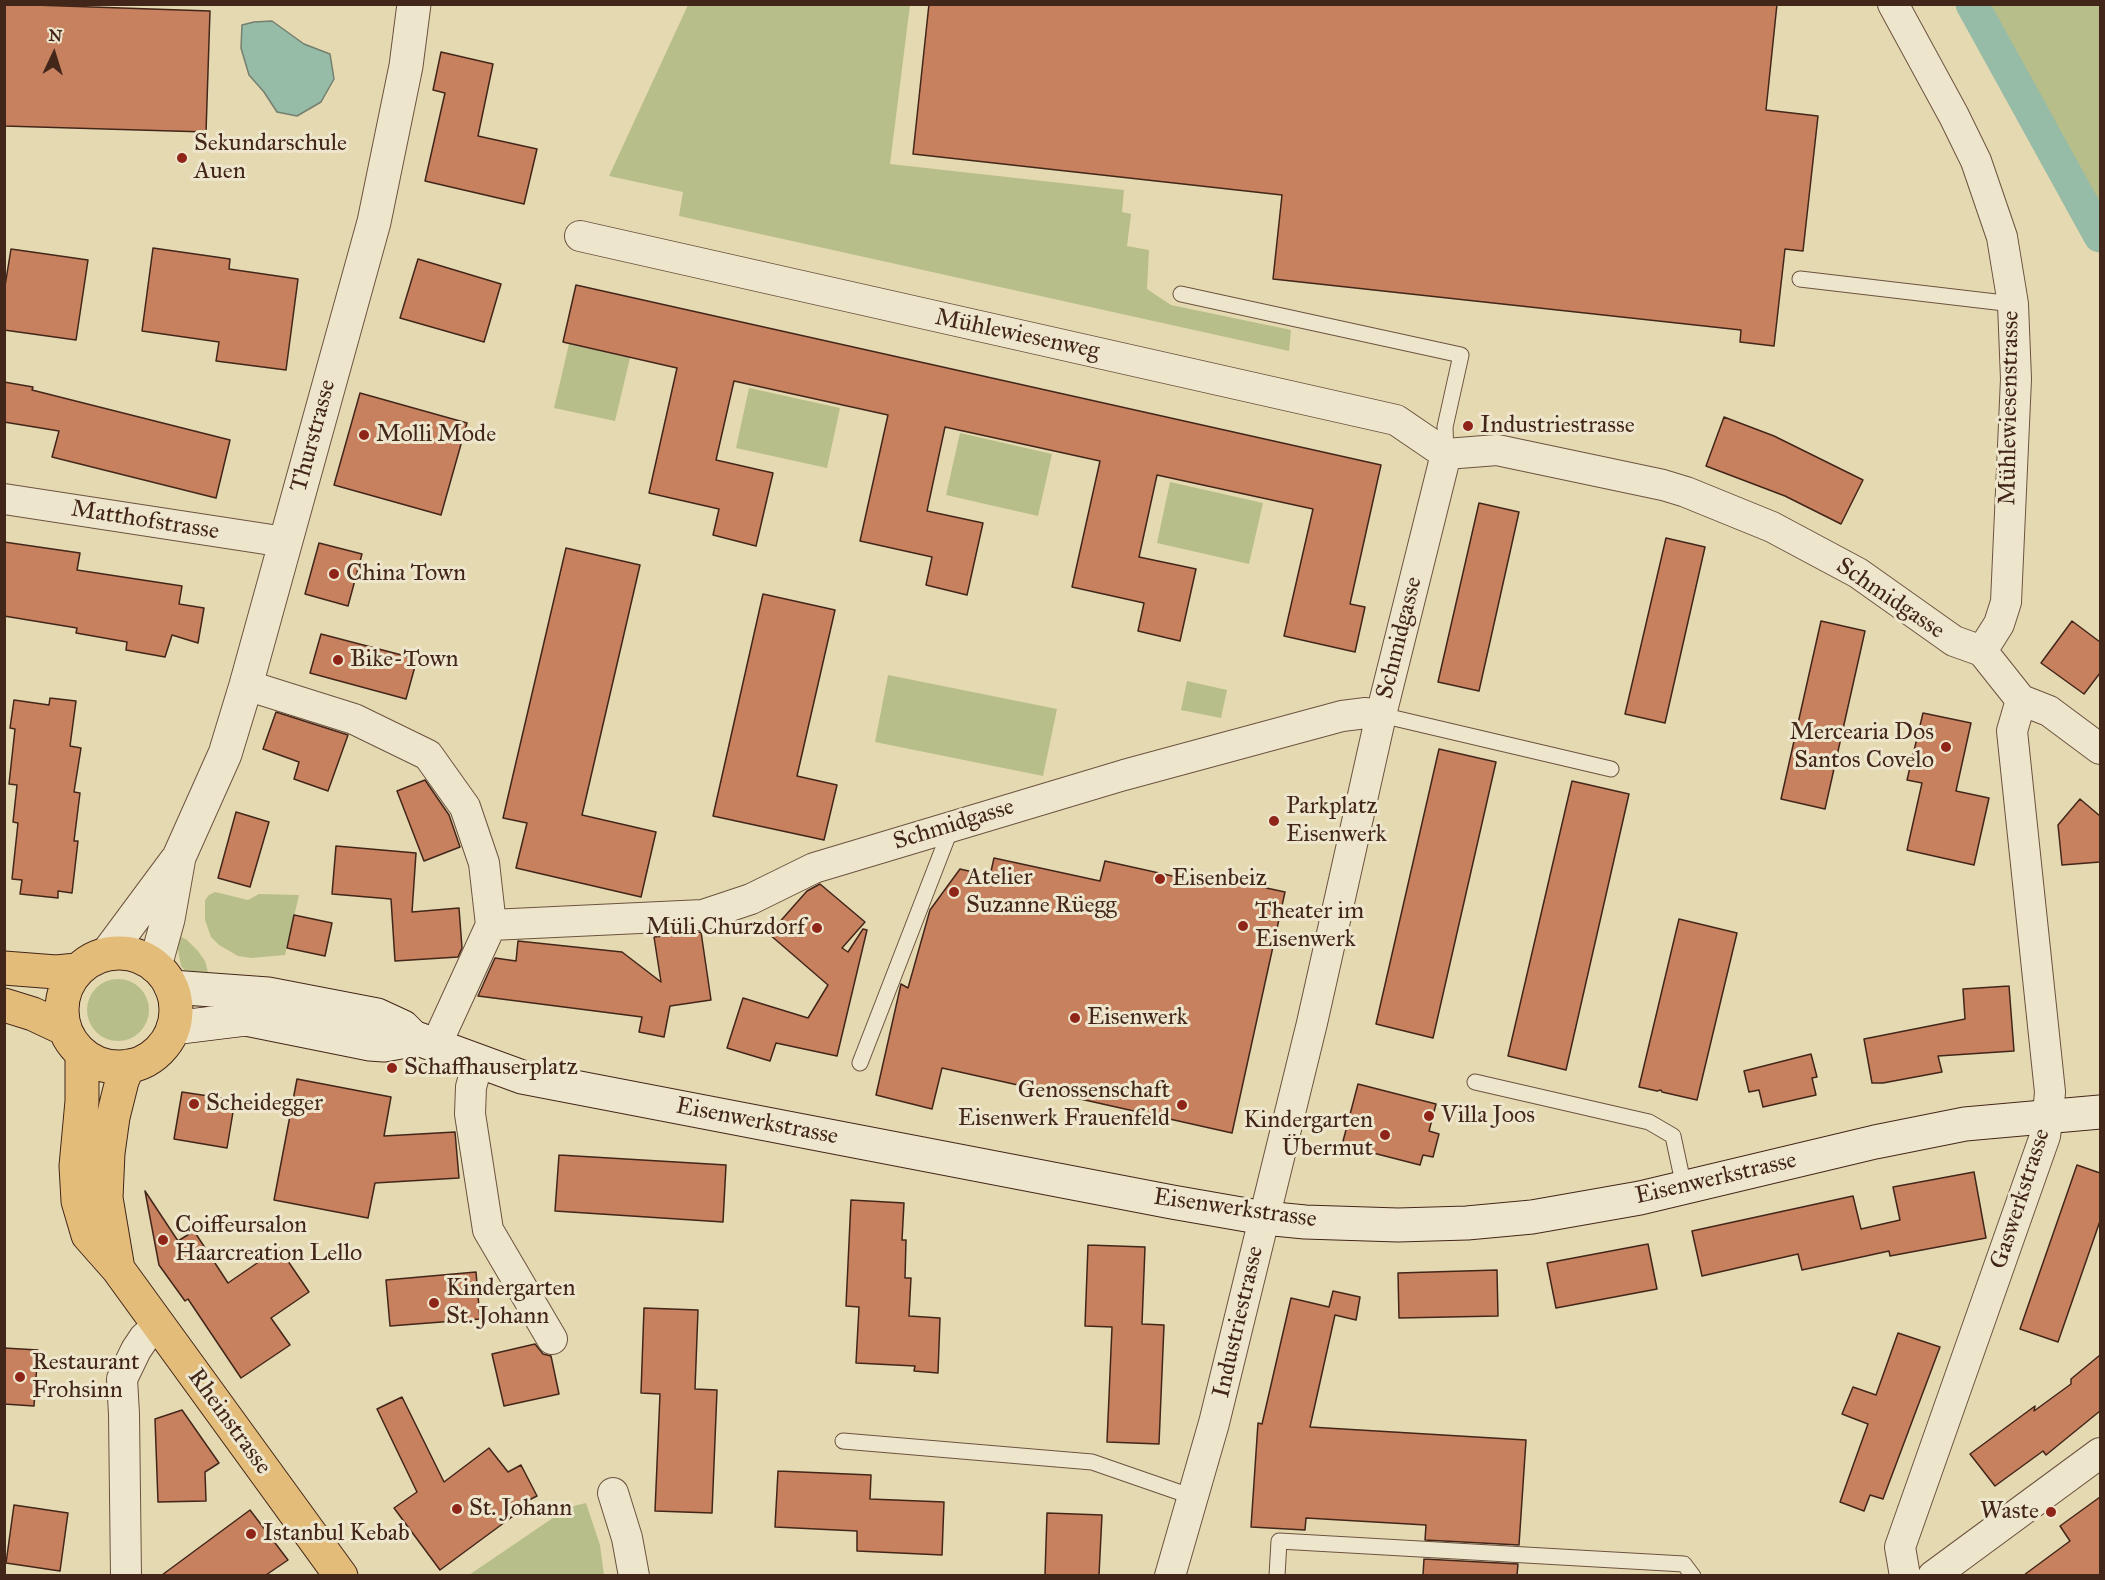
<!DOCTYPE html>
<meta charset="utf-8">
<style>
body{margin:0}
#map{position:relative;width:2105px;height:1580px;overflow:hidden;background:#e5d9b1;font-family:"IM FELL Great Primer",serif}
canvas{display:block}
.frame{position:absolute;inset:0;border:6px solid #43261a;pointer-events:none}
.north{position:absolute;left:24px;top:24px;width:60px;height:60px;-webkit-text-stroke:4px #eee6cc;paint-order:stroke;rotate:4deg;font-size:16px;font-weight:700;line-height:24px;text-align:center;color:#43261a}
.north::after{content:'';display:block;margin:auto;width:21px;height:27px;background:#43261a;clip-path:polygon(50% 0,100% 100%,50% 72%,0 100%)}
</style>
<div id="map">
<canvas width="2105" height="1580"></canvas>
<div class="frame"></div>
<div class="north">N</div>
</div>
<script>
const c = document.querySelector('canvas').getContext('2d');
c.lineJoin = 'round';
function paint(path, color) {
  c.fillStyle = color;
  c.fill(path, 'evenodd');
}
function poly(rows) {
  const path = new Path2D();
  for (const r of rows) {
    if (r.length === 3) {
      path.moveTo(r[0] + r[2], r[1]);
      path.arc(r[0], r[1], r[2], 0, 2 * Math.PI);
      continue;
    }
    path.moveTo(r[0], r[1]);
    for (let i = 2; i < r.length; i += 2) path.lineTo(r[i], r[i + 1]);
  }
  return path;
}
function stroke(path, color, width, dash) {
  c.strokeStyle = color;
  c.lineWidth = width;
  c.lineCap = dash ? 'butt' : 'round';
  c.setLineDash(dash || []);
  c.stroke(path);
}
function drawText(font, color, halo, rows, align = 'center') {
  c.font = font + ' "IM FELL Great Primer",serif';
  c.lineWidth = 6;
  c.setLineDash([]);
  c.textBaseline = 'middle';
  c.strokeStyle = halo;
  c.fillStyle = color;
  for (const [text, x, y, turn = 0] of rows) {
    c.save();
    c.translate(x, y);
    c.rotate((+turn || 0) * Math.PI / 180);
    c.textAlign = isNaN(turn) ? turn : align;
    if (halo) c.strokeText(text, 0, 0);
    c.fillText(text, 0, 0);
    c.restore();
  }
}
const green = poly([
 [688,5,910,5,890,164,1124,190,1122,212,1131,214,1127,246,1149,250,1147,289,1171,305,1291,330,1289,351,679,216,683,192,609,176],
 [1965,5,2100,5,2100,225,2076,180],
 [569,344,630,358,615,421,554,408],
 [749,388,840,408,827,468,736,448],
 [960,433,1052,454,1038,516,946,495],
 [1170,482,1263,503,1249,564,1157,543],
 [888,675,1057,709,1043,776,875,742],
 [1187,681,1227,690,1221,718,1181,710],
 [215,892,248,900,259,894,299,895,285,955,251,958,238,956,219,945,211,937,205,920,205,900,209,895],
 [178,935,187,940,198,951,205,961,210,980,186,972,181,966,177,945],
 [118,1010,31],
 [586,1503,600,1545,604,1575,469,1575,569,1507]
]);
const water = poly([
 [272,21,304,44,330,54,334,79,321,102,297,116,277,112,264,92,249,75,241,48,242,25,254,22,272,21]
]);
const canal = poly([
 [1972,4,2100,236]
]);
const building = poly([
 [4,4,210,11,206,132,4,126,4,4],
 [929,4,1777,4,1766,110,1818,116,1803,251,1785,249,1774,346,1740,342,1741,330,1273,279,1282,195,913,154,929,4],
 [441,52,493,64,478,136,537,149,524,204,425,181,445,93,433,90,441,52],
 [153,248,230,259,229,269,298,279,286,370,216,361,219,342,142,331,153,248],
 [11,249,88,260,76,340,4,330,4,292,11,249],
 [418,259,501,284,484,342,400,318,418,259],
 [576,285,1381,465,1350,604,1365,607,1355,652,1284,636,1313,509,1157,475,1139,557,1196,569,1180,641,1138,631,1144,603,1072,587,1100,461,945,427,927,511,983,523,967,595,926,585,932,557,860,541,888,415,734,381,716,460,773,473,756,546,713,535,719,509,649,493,677,368,563,342,576,285],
 [4,382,33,387,32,390,230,440,216,498,52,457,59,431,4,422,4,382],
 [360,393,467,423,441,515,334,485,360,393],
 [1724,417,1774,436,1863,480,1841,524,1785,496,1706,466,1724,417],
 [1479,503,1519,512,1479,691,1438,682,1479,503],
 [1666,538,1705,547,1665,723,1625,714,1666,538],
 [4,542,80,553,77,570,182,586,179,604,204,608,198,643,172,635,165,657,126,650,127,642,76,633,77,628,4,616,4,542],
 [319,543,362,554,348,606,305,594,319,543],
 [566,548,640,565,582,815,656,832,641,897,516,868,527,823,503,818,566,548],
 [763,594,835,610,797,776,837,785,824,840,713,816,763,594],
 [1821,621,1865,631,1825,809,1781,799,1821,621],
 [2072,621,2100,642,2100,673,2084,694,2041,663,2072,621],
 [321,634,417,659,406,699,310,673,321,634],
 [50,698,76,701,70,746,81,748,74,792,80,793,74,841,78,841,72,893,58,891,58,898,20,894,22,880,12,879,18,823,13,822,17,785,9,784,15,729,10,728,14,700,49,705,50,698],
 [276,712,348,735,328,791,294,779,299,762,263,749,276,712],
 [1923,713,1971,723,1956,791,1989,798,1974,865,1907,850,1922,783,1907,780,1923,713],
 [1439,749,1496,762,1433,1038,1376,1024,1439,749],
 [425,780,449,815,460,847,424,861,397,791,425,780],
 [1572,781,1629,794,1566,1070,1508,1056,1572,781],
 [2080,799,2100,816,2100,862,2062,865,2058,825,2080,799],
 [236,812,269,822,250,887,218,878,236,812],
 [336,846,416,853,412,912,459,908,462,948,458,957,395,961,391,899,332,894,336,846],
 [994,858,1100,881,1105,861,1213,885,1215,877,1285,892,1232,1133,942,1068,932,1109,876,1095,901,984,908,988,930,910,960,869,990,876,994,858],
 [820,884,865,922,842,948,848,952,863,929,867,930,837,1056,776,1043,770,1061,727,1048,743,998,808,1018,828,985,769,934,807,891,820,884],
 [294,915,332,923,325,956,287,948,294,915],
 [1679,919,1737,933,1697,1100,1662,1092,1661,1090,1657,1091,1639,1087,1679,919],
 [701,932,711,1000,670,1006,664,1037,639,1032,642,1017,478,996,495,958,516,961,518,941,622,952,661,982,654,937,701,932],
 [2009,986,2014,1051,1938,1056,1942,1072,1883,1083,1872,1083,1864,1039,1965,1019,1963,989,2009,986],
 [1811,1054,1817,1077,1812,1078,1816,1095,1763,1107,1759,1090,1749,1092,1744,1071,1811,1054],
 [297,1079,391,1097,384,1136,455,1132,459,1178,375,1183,368,1218,274,1200,297,1079],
 [1358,1084,1436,1104,1429,1131,1439,1134,1433,1157,1423,1155,1420,1165,1342,1145,1358,1084],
 [182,1092,235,1100,227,1148,174,1139,182,1092],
 [559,1155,726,1165,723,1222,555,1211,559,1155],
 [2077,1165,2100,1173,2100,1221,2058,1342,2020,1329,2077,1165],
 [1974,1172,1986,1238,1890,1256,1889,1251,1802,1270,1798,1254,1702,1276,1692,1231,1853,1196,1861,1229,1900,1220,1893,1187,1974,1172],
 [145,1191,178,1241,194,1231,228,1283,279,1248,309,1292,271,1318,290,1345,241,1378,188,1299,185,1301,159,1265,145,1191],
 [851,1200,904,1203,902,1240,906,1240,905,1278,911,1278,909,1316,940,1318,938,1373,914,1371,915,1366,856,1363,859,1307,846,1306,851,1200],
 [1648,1244,1657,1289,1556,1308,1547,1263,1648,1244],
 [1088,1245,1145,1247,1142,1324,1164,1325,1159,1444,1107,1442,1112,1327,1085,1326,1088,1245],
 [1497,1270,1498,1316,1399,1318,1398,1273,1497,1270],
 [476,1272,480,1319,390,1326,386,1280,476,1272],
 [1333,1291,1360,1297,1356,1320,1335,1315,1310,1427,1526,1440,1519,1545,1425,1540,1426,1525,1306,1518,1305,1530,1251,1527,1258,1423,1262,1424,1291,1298,1329,1307,1333,1291],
 [644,1308,698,1310,695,1389,717,1390,712,1513,655,1511,660,1394,641,1393,644,1308],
 [1898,1333,1940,1347,1883,1499,1870,1495,1864,1511,1840,1502,1868,1424,1842,1414,1853,1387,1876,1395,1898,1333],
 [535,1344,543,1354,551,1356,559,1394,504,1406,492,1354,535,1344],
 [4,1348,38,1350,34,1406,4,1404,4,1348],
 [2100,1355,2100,1411,2046,1455,2043,1451,1995,1486,1970,1454,2035,1406,2034,1411,2071,1384,2071,1379,2100,1355],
 [402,1397,444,1482,489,1448,508,1472,521,1465,537,1496,517,1506,520,1511,440,1570,394,1508,417,1492,377,1409,402,1397],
 [182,1410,219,1463,205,1472,206,1501,158,1502,155,1419,182,1410],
 [778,1471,871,1475,870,1499,944,1502,942,1555,857,1551,857,1531,775,1527,778,1471],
 [2100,1497,2100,1575,2024,1575,2070,1541,2060,1526,2100,1497],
 [14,1505,68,1513,60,1571,6,1563,14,1505],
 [250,1510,288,1560,266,1575,162,1575,250,1510],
 [1047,1513,1102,1515,1099,1575,1045,1575,1047,1513],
 [1424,1559,1518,1564,1517,1575,1423,1575,1424,1559]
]);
const service = poly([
 [1800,279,2013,304],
 [1181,294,1461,355,1445,427,1446,454],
 [1381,715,1611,769],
 [860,1063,951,828],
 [1475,1082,1649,1122,1673,1136,1684,1187],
 [843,1441,1092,1462,1193,1497],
 [1277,1576,1279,1541,1684,1564,1693,1576]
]);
const minor = poly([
 [1893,4,1954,116,1976,161,2002,237,2013,304,2016,379,2006,602,1999,624,1982,651],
 [580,236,1396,420,1446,454],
 [4,499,285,542],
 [246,685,354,719,428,755,465,807,484,863,491,925,436,1045],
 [491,925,703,915,751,899,814,868,1124,775,1342,716,1366,713,1381,715,1446,454,1497,450,1663,485,1686,492,1772,527,1858,573,1954,641,1982,651,2021,700,2049,711,2100,749],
 [478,1062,471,1087,470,1114,488,1230,552,1339],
 [613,1493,627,1538,634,1576],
 [126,1576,124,1414,122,1379,136,1350,144,1338,158,1325],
 [1170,1576,1214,1423,1312,1023,1381,715],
 [1905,1576,1900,1547,2045,1136,2048,1115,2050,1092,2012,731,2021,700],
 [1933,1576,2100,1453]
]);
const tertiary = poly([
 [107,954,176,861],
 [155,966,168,919,179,857,225,754,246,685,374,222,406,66,414,4]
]);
const secondary = poly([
 [171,987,268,994,377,1015,403,1027,413,1037,522,1077,1172,1202,1264,1218,1305,1222,1398,1225,1467,1223,1532,1217,1640,1198,1875,1142,1965,1124,2100,1112],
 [173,1028,246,1019,370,1044,384,1045,401,1042,413,1037]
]);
const primary = poly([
 [119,1010,57],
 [4,968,56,972,77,970],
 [4,1005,33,1014,65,1029],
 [82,1054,82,1101,76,1166,78,1201,88,1235,118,1269,341,1576],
 [118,1269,106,1198,108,1153,113,1117,122,1081,128,1066]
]);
const markers = [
 [182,158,6,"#8f2418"],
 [1468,426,6,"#8f2418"],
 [364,435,6,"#8f2418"],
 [334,574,6,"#8f2418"],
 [338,660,6,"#8f2418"],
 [1946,747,6,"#8f2418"],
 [1274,821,6,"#8f2418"],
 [1160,879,6,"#8f2418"],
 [954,892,6,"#8f2418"],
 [1243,926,6,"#8f2418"],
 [817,928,6,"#8f2418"],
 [1075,1018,6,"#8f2418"],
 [392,1068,6,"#8f2418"],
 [194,1104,6,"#8f2418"],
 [1182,1105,6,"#8f2418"],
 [1429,1116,6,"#8f2418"],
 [1385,1135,6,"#8f2418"],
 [163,1240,6,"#8f2418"],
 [434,1303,6,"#8f2418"],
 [20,1377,6,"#8f2418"],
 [457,1509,6,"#8f2418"],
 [2051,1512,6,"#8f2418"],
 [251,1534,6,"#8f2418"]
];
const poiNames = [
 ["Sekundarschule",194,144],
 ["Auen",194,172],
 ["Industriestrasse",1480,426],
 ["Molli Mode",376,435],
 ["China Town",346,574],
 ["Bike-Town",350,660],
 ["Mercearia Dos",1934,733,"right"],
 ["Santos Covelo",1934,761,"right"],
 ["Parkplatz",1286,807],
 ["Eisenwerk",1286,835],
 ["Atelier",966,878],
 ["Suzanne Rüegg",966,906],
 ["Eisenbeiz",1172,879],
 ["Theater im",1255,912],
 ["Eisenwerk",1255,940],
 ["Müli Churzdorf",805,928,"right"],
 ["Eisenwerk",1087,1018],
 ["Schaffhauserplatz",404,1068],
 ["Genossenschaft",1170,1091,"right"],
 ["Eisenwerk Frauenfeld",1170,1119,"right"],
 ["Scheidegger",206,1104],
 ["Villa Joos",1441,1116],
 ["Kindergarten",1373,1121,"right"],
 ["Übermut",1373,1149,"right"],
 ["Coiffeursalon",175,1226],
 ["Haarcreation Lello",175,1254],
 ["Kindergarten",446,1289],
 ["St. Johann",446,1317],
 ["Restaurant",32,1363],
 ["Frohsinn",32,1391],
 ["St. Johann",469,1509],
 ["Waste",2039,1512,"right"],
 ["Istanbul Kebab",263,1534]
];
const streetNames = [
 ["Mühlewiesenweg",1017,335,12],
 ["Mühlewiesenstrasse",2010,408,-89],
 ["Thurstrasse",314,436,-75],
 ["Matthofstrasse",145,521,9],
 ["Schmidgasse",1890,599,34],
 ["Schmidgasse",1400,638,-76],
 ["Schmidgasse",954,825,-17],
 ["Eisenwerkstrasse",757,1122,11],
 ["Eisenwerkstrasse",1716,1179,-13],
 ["Gaswerkstrasse",2021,1199,-72],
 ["Eisenwerkstrasse",1235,1209,8],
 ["Industriestrasse",1239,1322,-77],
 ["Rheinstrasse",229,1422,54]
];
paint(green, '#b8be89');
paint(water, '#96bba7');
stroke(water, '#757f6f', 1.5);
stroke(canal, '#96bba7', 33);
paint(building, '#c7815e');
stroke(building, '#43261a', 1.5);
stroke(service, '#6c5340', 17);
stroke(minor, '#6c5340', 32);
stroke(tertiary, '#6c5340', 35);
stroke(secondary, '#43261a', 35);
stroke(primary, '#43261a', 35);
stroke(service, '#eee6cc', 15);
stroke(minor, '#eee6cc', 30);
stroke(tertiary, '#eee6cc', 33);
stroke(secondary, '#eee6cc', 33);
stroke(primary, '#e2bc78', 33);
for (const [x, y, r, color] of markers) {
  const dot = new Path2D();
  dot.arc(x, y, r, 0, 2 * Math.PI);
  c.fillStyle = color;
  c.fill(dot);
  stroke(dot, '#eee6cc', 2);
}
drawText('24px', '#43261a', '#eee6cc', poiNames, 'left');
drawText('24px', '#43261a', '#eee6cc', streetNames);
</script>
